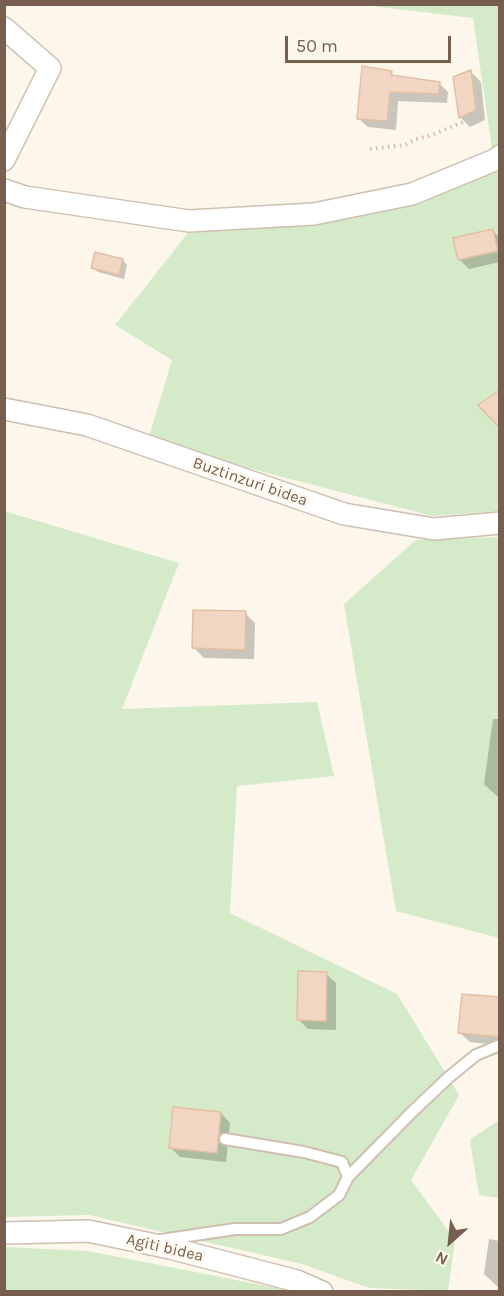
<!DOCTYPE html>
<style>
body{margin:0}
#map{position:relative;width:504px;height:1296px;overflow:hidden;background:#fcf6eb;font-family:Karla,sans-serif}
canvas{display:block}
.frame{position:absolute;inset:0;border:6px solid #775e4e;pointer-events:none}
.north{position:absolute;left:420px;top:1212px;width:60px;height:60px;-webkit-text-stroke:4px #fefaf1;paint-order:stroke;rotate:207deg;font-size:16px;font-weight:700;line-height:24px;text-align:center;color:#775e4e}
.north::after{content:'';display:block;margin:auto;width:21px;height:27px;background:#775e4e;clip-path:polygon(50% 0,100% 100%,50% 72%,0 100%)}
.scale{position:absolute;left:285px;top:36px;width:166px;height:27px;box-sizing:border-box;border:3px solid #775e4e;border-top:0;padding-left:8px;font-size:18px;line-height:21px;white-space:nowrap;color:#775e4e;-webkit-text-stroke:4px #fefaf1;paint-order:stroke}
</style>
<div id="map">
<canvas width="504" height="1296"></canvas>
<div class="frame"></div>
<div class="north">N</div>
<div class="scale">50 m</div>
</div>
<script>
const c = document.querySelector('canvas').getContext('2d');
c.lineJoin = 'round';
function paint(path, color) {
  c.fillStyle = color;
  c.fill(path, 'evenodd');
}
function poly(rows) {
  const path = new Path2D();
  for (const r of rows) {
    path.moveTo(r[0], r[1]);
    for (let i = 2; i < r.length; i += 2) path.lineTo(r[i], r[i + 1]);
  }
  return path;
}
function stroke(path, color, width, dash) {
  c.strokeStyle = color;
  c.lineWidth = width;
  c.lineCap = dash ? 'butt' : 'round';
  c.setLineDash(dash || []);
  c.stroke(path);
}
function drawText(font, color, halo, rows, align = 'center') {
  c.font = font + ' Karla,sans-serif';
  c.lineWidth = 6;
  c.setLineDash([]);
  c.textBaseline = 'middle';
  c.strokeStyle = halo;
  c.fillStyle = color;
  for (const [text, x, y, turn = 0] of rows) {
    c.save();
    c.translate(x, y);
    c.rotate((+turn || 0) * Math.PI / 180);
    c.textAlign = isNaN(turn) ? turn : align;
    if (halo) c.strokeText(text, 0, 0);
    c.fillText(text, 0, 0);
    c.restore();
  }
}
const green = poly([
 [363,5,499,5,499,511,432,516,214,459,149,437,172,360,115,325,188,233,316,224,495,169,473,18],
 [4,511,179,563,122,709,317,702,334,776,237,786,230,913,397,994,459,1095,411,1180,455,1240,448,1291,369,1288,302,1264,89,1215,5,1217],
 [499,537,499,938,396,911,344,604,416,540],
 [499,1120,499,1198,479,1195,470,1140],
 [5,1247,88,1251,292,1291,5,1291]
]);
const shadow = poly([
 [391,72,395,77,439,83,448,92,447,103,398,101,396,130,368,127,358,118],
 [471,72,481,82,485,120,470,127,460,117],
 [492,230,500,238,500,262,469,269,459,259],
 [96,254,123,260,127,265,124,279,98,272,93,268],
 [245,613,255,623,254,659,204,658,194,648],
 [493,719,500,719,500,799,484,784],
 [326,974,336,983,336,1030,308,1029,299,1020],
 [500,998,500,1045,470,1042,460,1033],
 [221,1113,230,1123,226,1162,180,1157,170,1147],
 [489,1239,500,1241,500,1289,484,1274]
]);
const building = poly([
 [362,66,392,71,391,75,440,82,439,94,390,92,387,121,357,119,362,66],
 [471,70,476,110,459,118,453,77,471,70],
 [493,229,498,251,458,260,453,238,493,229],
 [95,252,123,259,119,275,91,268,95,252],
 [500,390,500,428,478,405,500,390],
 [193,610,246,611,245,650,192,648,193,610],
 [298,971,327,972,326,1021,297,1020,298,971],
 [462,994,500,997,500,1037,458,1033,462,994],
 [173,1107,221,1112,217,1153,169,1148,173,1107]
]);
const path = poly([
 [370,149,405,145,416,139,429,136,468,120]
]);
const lane = poly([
 [348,1177,413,1111,449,1077,476,1055,500,1045],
 [161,1240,235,1229,281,1229,310,1217,339,1195,348,1177,342,1162,304,1152,225,1139]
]);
const street = poly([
 [4,28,50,68,4,160],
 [4,190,25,197,189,221,314,214,412,194,497,159,500,156],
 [4,409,87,425,344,514,434,529,500,523],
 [4,1233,88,1231,170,1248,297,1281,322,1292]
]);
const streetNames = [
 ["Buztinzuri bidea",250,482,19],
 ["Agiti bidea",165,1248,13]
];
paint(green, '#d5eac9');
paint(shadow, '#0003');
paint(building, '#f1d7c3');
stroke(building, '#e3bfa4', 1.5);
stroke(lane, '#cebfb0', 14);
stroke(street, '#cebfb0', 24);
stroke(path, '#d6bba5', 4, [1.5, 4.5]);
stroke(lane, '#fff', 10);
stroke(street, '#fff', 21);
drawText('16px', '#775e4e', '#fefaf1', streetNames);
</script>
